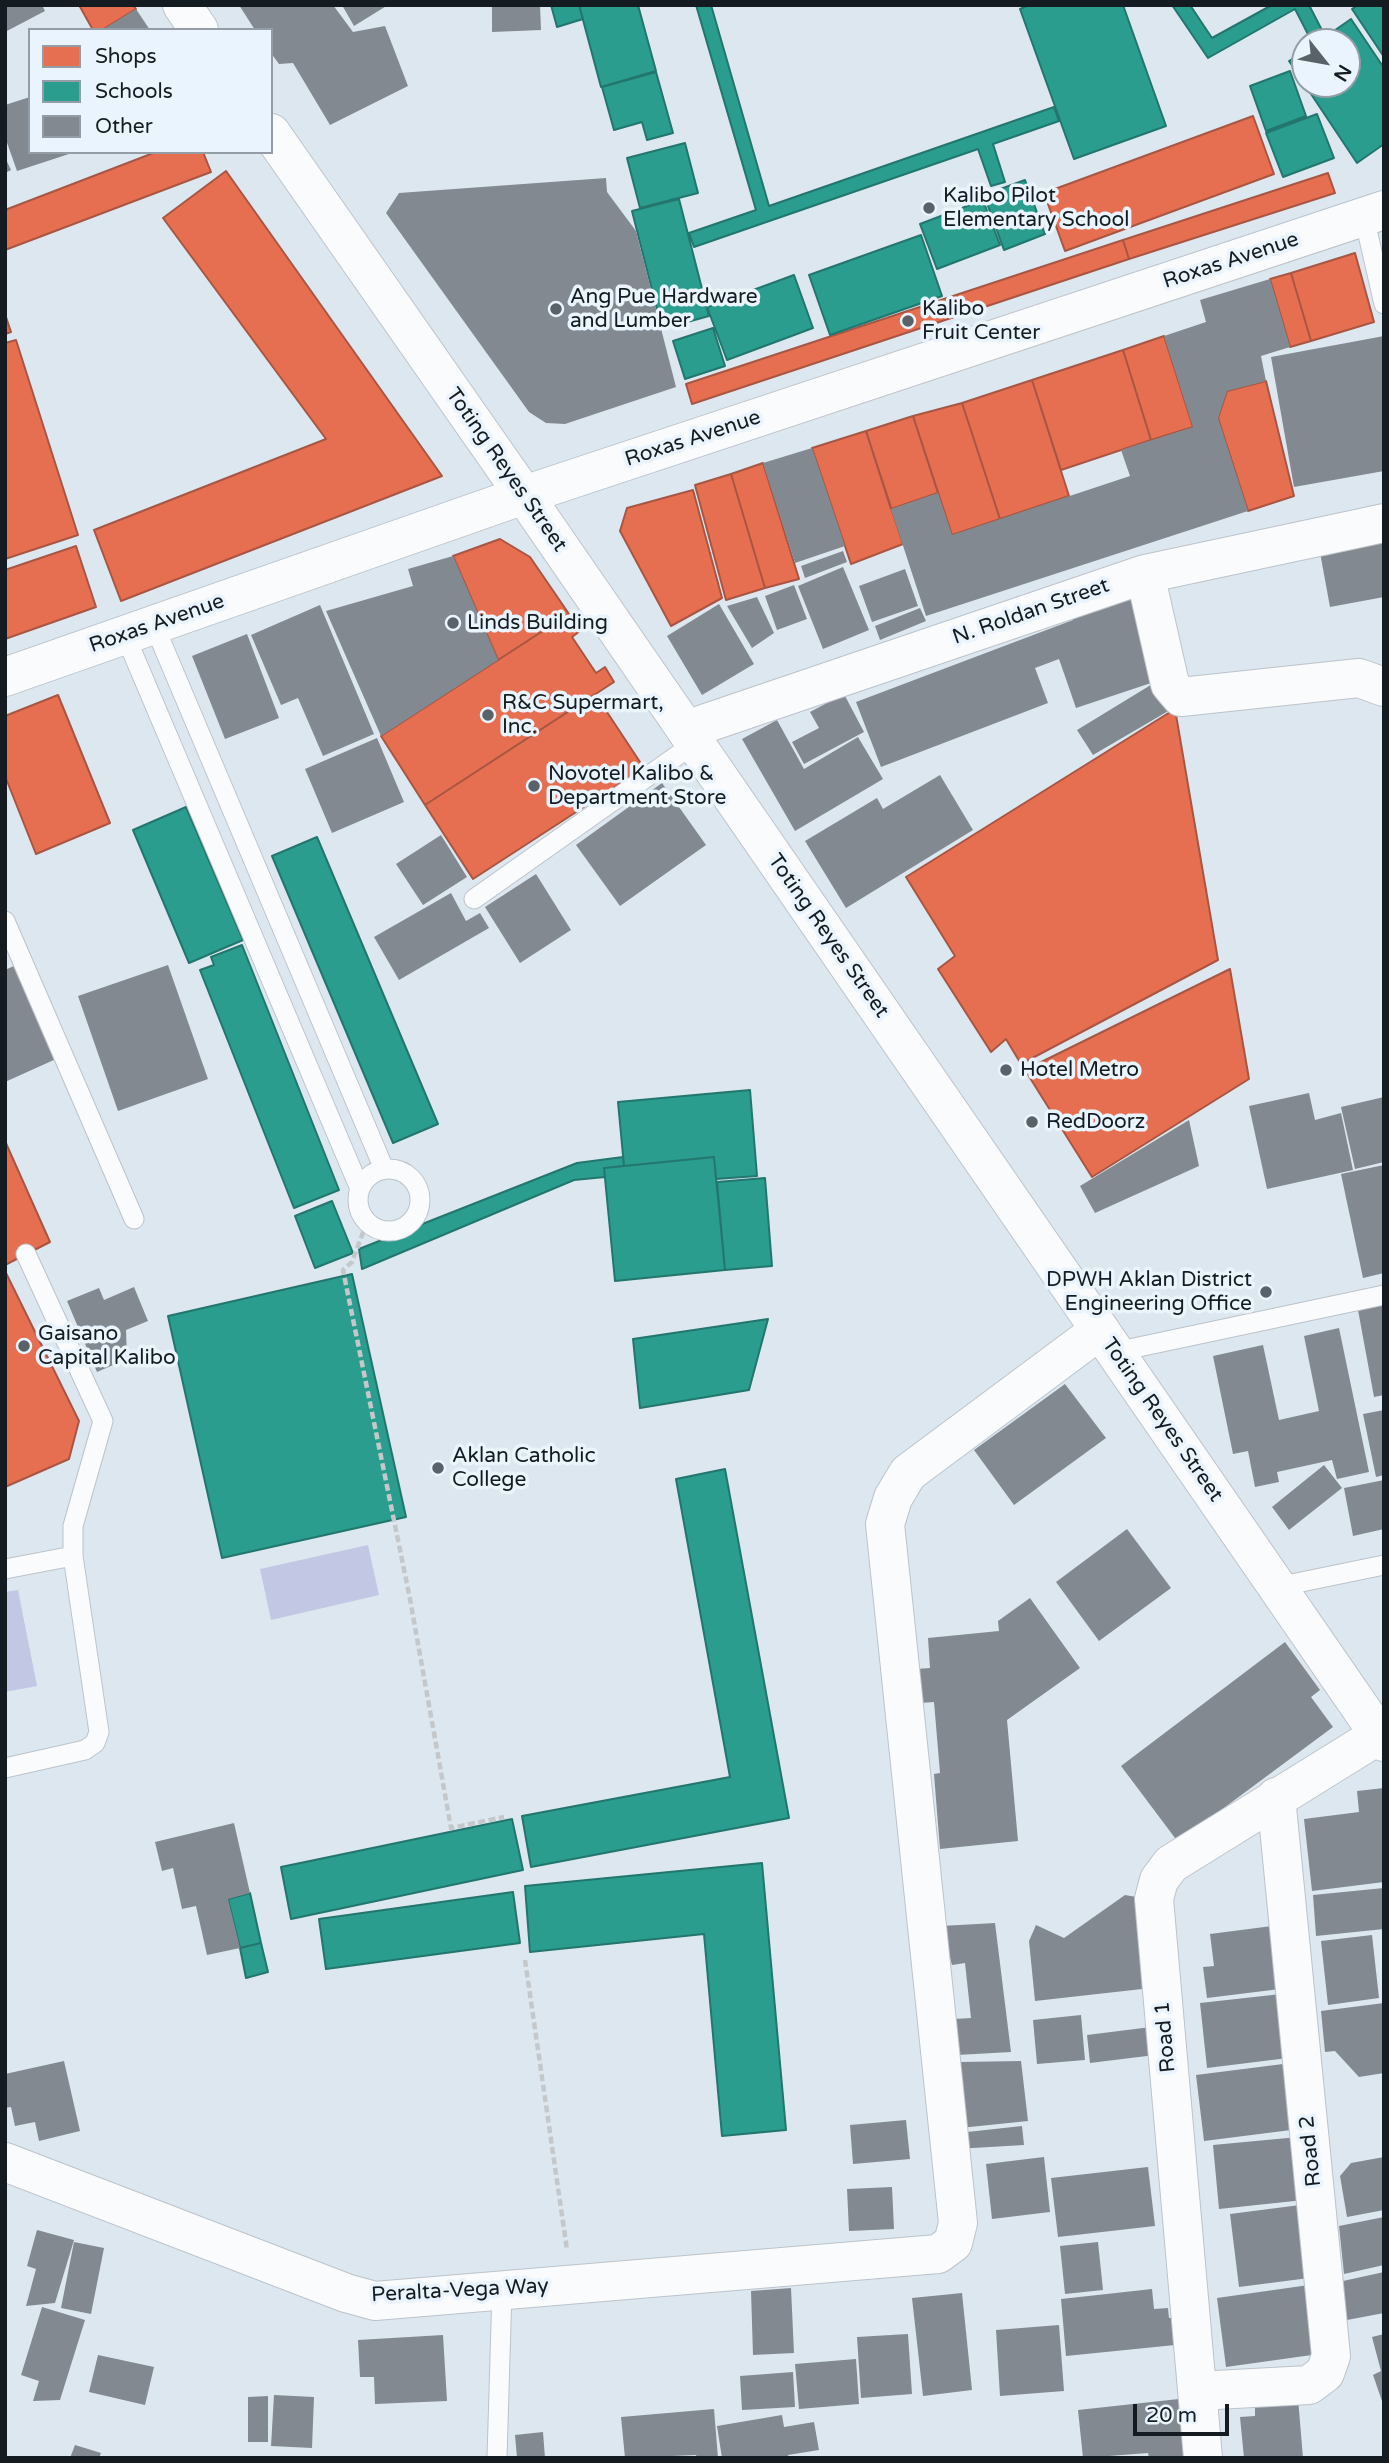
<!DOCTYPE html>
<style>
body{margin:0}
#map{position:relative;width:1389px;height:2463px;overflow:hidden;background:#dde7f0;font-family:"Varela Round",sans-serif}
canvas{display:block}
.frame{position:absolute;inset:0;border:7px solid #141b21;pointer-events:none}
.legend{position:absolute;left:28px;top:28px;width:245px;height:126px;box-sizing:border-box;background:#e9f4fe;border:2px solid #949da6;margin:0;padding:9px 12px;list-style:none;font-size:21px;color:#141b21}
.legend li{display:flex;align-items:center;gap:14px;height:35px}
.legend b{width:35px;border:2px solid #949da6}
.north{position:absolute;left:1291px;top:28px;width:70px;height:70px;box-sizing:border-box;background:#e9f4fe;border:2px solid #949da6;border-radius:50%;rotate:121deg;font-size:19px;font-weight:700;line-height:28px;text-align:center;color:#141b21}
.north::after{content:'';display:block;margin:auto;width:24px;height:32px;background:#5a6269;clip-path:polygon(50% 0,100% 100%,50% 72%,0 100%)}
.scale{position:absolute;left:1133px;top:2404px;width:96px;height:32px;box-sizing:border-box;border:4px solid #141b21;border-top:0;padding-left:9px;font-size:21px;line-height:24px;white-space:nowrap;color:#141b21;-webkit-text-stroke:5px #e9f4fe;paint-order:stroke}
</style>
<div id="map">
<canvas width="1389" height="2463"></canvas>
<div class="frame"></div>
<ul class="legend">
<li><b style="height:19px;background:#e76f51"></b>Shops</li>
<li><b style="height:19px;background:#2a9d8f"></b>Schools</li>
<li><b style="height:19px;background:#838990"></b>Other</li>
</ul>
<div class="north">N</div>
<div class="scale">20 m</div>
</div>
<script>
const c = document.querySelector('canvas').getContext('2d');
c.lineJoin = 'round';
function paint(path, color) {
  c.fillStyle = color;
  c.fill(path, 'evenodd');
}
function poly(rows) {
  const path = new Path2D();
  for (const r of rows) {
    if (r.length === 3) {
      path.moveTo(r[0] + r[2], r[1]);
      path.arc(r[0], r[1], r[2], 0, 2 * Math.PI);
      continue;
    }
    path.moveTo(r[0], r[1]);
    for (let i = 2; i < r.length; i += 2) path.lineTo(r[i], r[i + 1]);
  }
  return path;
}
function stroke(path, color, width, dash) {
  c.strokeStyle = color;
  c.lineWidth = width;
  c.lineCap = dash ? 'butt' : 'round';
  c.setLineDash(dash || []);
  c.stroke(path);
}
function drawText(font, color, halo, rows, align = 'center') {
  c.font = font + ' "Varela Round",sans-serif';
  c.lineWidth = 7;
  c.setLineDash([]);
  c.textBaseline = 'middle';
  c.strokeStyle = halo;
  c.fillStyle = color;
  for (const [text, x, y, turn = 0] of rows) {
    c.save();
    c.translate(x, y);
    c.rotate((+turn || 0) * Math.PI / 180);
    c.textAlign = isNaN(turn) ? turn : align;
    if (halo) c.strokeText(text, 0, 0);
    c.fillText(text, 0, 0);
    c.restore();
  }
}
const green = poly([
 [368,1545,379,1595,271,1620,260,1569],
 [18,1590,37,1686,5,1692,5,1592]
]);
const shops = poly([
 [79,5,133,5,136,9,102,30,93,30,79,5],
 [1253,116,1274,174,1065,251,1044,193,1253,116],
 [156,152,203,152,211,172,5,250,5,210,156,152],
 [226,171,442,476,121,601,94,530,326,439,163,218,226,171],
 [1328,173,1335,193,1129,259,1123,240,1328,173],
 [1123,240,1129,259,692,404,686,384,1123,240],
 [1355,253,1374,322,1311,341,1291,273,1355,253],
 [1291,273,1311,341,1290,347,1270,279,1291,273],
 [5,314,11,332,5,334,5,314],
 [1164,336,1193,427,1151,440,1123,350,1164,336],
 [16,340,78,535,5,559,5,343,16,340],
 [1123,350,1151,440,1061,470,1032,380,1123,350],
 [1032,380,1069,496,1000,519,962,403,1032,380],
 [1266,381,1294,496,1248,511,1218,418,1227,391,1266,381],
 [962,403,1000,519,952,535,913,416,962,403],
 [913,416,938,493,891,509,866,431,913,416],
 [866,431,903,544,851,564,812,448,866,431],
 [763,463,799,579,765,588,731,474,763,463],
 [731,474,765,588,726,600,695,485,731,474],
 [693,490,722,598,671,626,620,531,627,508,693,490],
 [500,539,530,557,569,614,498,660,453,556,500,539],
 [76,546,96,607,5,639,5,570,76,546],
 [569,614,580,631,572,637,596,673,605,667,614,682,425,805,381,736,569,614],
 [595,694,644,768,473,879,425,805,595,694],
 [58,695,110,823,36,854,5,776,5,716,58,695],
 [1175,709,1218,960,1021,1064,1006,1039,991,1052,938,969,955,956,906,877,1175,709],
 [1230,969,1249,1079,1092,1177,1025,1070,1230,969],
 [5,1141,50,1242,5,1265,5,1141],
 [5,1271,79,1421,69,1459,5,1487,5,1271]
]);
const schools = poly([
 [551,5,579,5,583,19,557,27,551,5],
 [579,5,638,5,656,71,601,87,579,5],
 [696,5,711,5,769,206,1054,107,1059,121,993,144,1005,182,991,186,978,149,694,247,689,233,756,210,696,5],
 [1029,5,1123,5,1166,126,1074,159,1020,9,1029,5],
 [1172,5,1190,5,1212,38,1272,5,1309,5,1325,36,1312,42,1295,9,1208,58,1172,5],
 [1358,5,1384,5,1384,57,1352,9,1358,5],
 [1351,19,1384,68,1384,144,1357,163,1289,61,1305,51,1305,84,1347,84,1347,42,1318,42,1351,19],
 [1290,71,1306,116,1266,131,1250,86,1290,71],
 [656,72,673,133,647,140,642,122,614,130,602,87,656,72],
 [1317,114,1334,158,1283,177,1266,133,1317,114],
 [685,143,698,193,640,208,627,158,685,143],
 [1025,180,1045,234,1004,250,984,195,1025,180],
 [679,199,709,316,662,329,632,211,679,199],
 [983,200,1000,245,937,269,920,224,983,200],
 [921,235,942,296,830,335,809,275,921,235],
 [794,275,813,328,727,360,707,307,794,275],
 [713,328,725,366,685,379,673,341,713,328],
 [186,807,243,940,189,963,133,830,186,807],
 [317,837,438,1124,393,1143,272,856,317,837],
 [242,945,339,1190,294,1208,200,970,214,965,211,957,242,945],
 [750,1090,757,1176,716,1179,714,1157,624,1166,618,1102,750,1090],
 [623,1157,624,1166,604,1168,605,1177,574,1180,362,1269,359,1249,577,1163,623,1157],
 [714,1157,725,1270,615,1281,604,1168,714,1157],
 [765,1178,772,1266,725,1270,717,1182,765,1178],
 [332,1201,353,1253,315,1268,295,1216,332,1201],
 [352,1274,406,1517,222,1558,168,1316,352,1274],
 [768,1319,749,1390,640,1408,633,1339,768,1319],
 [725,1469,789,1818,531,1867,522,1816,730,1777,676,1479,725,1469],
 [512,1819,523,1870,291,1919,281,1867,512,1819],
 [762,1863,786,2130,722,2136,704,1934,530,1952,525,1886,762,1863],
 [513,1892,520,1943,326,1969,319,1919,513,1892],
 [250,1893,261,1943,240,1948,228,1899,250,1893],
 [261,1943,268,1972,246,1978,240,1948,261,1943]
]);
const building = poly([
 [5,5,42,5,45,11,5,32],
 [239,5,333,5,353,32,385,26,408,86,330,125,293,63,279,64,271,53,271,30,255,30],
 [342,5,388,5,354,26],
 [492,5,540,5,541,30,492,32],
 [136,9,150,30,102,30],
 [30,97,30,152,72,153,17,171,5,137,5,105],
 [5,157,11,170,5,173],
 [606,178,607,192,636,231,676,387,565,424,546,423,529,412,386,213,399,193],
 [1270,279,1290,347,1261,356,1266,381,1227,391,1218,418,1248,511,926,616,891,509,938,493,952,535,1130,476,1121,450,1193,427,1164,336,1206,322,1200,300],
 [1384,336,1384,471,1294,487,1271,357],
 [812,448,845,546,795,563,763,463],
 [1384,536,1384,597,1330,607,1319,547],
 [843,551,847,562,805,578,801,566],
 [453,556,498,660,381,736,326,611,413,586,408,569],
 [843,567,869,630,823,649,798,586],
 [905,569,918,606,872,622,859,586],
 [794,585,807,619,777,630,765,596],
 [1137,590,1166,678,1076,708,1059,659,1035,668,1048,703,881,767,856,702,1073,620,1071,613],
 [757,597,774,633,752,648,727,606],
 [719,604,754,664,702,695,667,636],
 [320,605,374,734,323,756,298,698,281,705,251,635],
 [920,608,926,621,880,640,875,626],
 [247,634,279,718,225,739,192,656],
 [1154,683,1170,710,1093,755,1077,730],
 [844,694,864,732,804,764,792,742,819,728,810,712],
 [777,720,804,769,858,737,883,779,795,831,742,739],
 [377,738,404,802,332,833,305,769],
 [940,775,973,830,846,908,805,841,877,798,883,809],
 [662,783,706,845,620,906,576,845],
 [441,835,467,877,423,905,396,864],
 [536,874,571,930,520,963,485,907],
 [451,893,466,921,480,913,489,928,399,980,374,937],
 [16,965,56,1059,5,1082,5,970],
 [168,965,208,1079,118,1111,78,996],
 [1309,1093,1315,1120,1341,1113,1353,1170,1267,1189,1249,1106],
 [1384,1097,1384,1162,1355,1169,1341,1107],
 [1189,1120,1199,1166,1095,1213,1080,1186],
 [1384,1165,1384,1273,1363,1278,1341,1174],
 [134,1287,148,1321,126,1330,127,1359,97,1372,67,1301,99,1288,104,1300],
 [1384,1305,1384,1395,1374,1397,1358,1310],
 [1339,1328,1369,1472,1337,1479,1332,1460,1277,1472,1279,1482,1255,1487,1248,1451,1233,1454,1213,1356,1263,1345,1279,1420,1319,1411,1304,1336],
 [1065,1384,1106,1438,1014,1505,974,1450],
 [1384,1410,1384,1475,1376,1477,1363,1414],
 [1324,1465,1342,1488,1289,1530,1272,1507],
 [1384,1480,1384,1529,1353,1536,1344,1488],
 [1127,1529,1171,1588,1099,1641,1056,1582],
 [1030,1598,1080,1668,1007,1720,1018,1841,940,1849,934,1774,940,1773,934,1702,920,1703,917,1669,930,1668,928,1638,999,1631,998,1621],
 [1285,1642,1320,1690,1311,1697,1333,1727,1178,1842,1121,1766],
 [1384,1788,1384,1882,1312,1891,1304,1819,1359,1812,1357,1791],
 [234,1823,250,1893,228,1899,240,1948,207,1955,196,1906,182,1909,173,1868,162,1871,155,1842],
 [1384,1888,1384,1929,1316,1936,1313,1895],
 [1125,1895,1142,1898,1151,1988,1035,2001,1029,1941,1036,1925,1064,1938],
 [995,1923,1011,2052,957,2055,954,2019,971,2018,965,1963,952,1965,941,1926],
 [1272,1926,1280,1989,1207,1998,1203,1967,1214,1966,1210,1934],
 [1372,1935,1379,1998,1328,2005,1321,1941],
 [1281,1994,1288,2058,1207,2068,1200,2003],
 [1384,2003,1384,2073,1359,2077,1335,2051,1325,2052,1321,2011],
 [1081,2015,1085,2060,1037,2064,1033,2020],
 [1151,2027,1155,2055,1090,2063,1087,2035],
 [64,2061,80,2131,39,2141,35,2122,15,2126,11,2107,5,2108,5,2074],
 [1021,2061,1028,2121,960,2128,961,2062],
 [1291,2063,1299,2129,1204,2141,1196,2075],
 [906,2120,910,2159,853,2164,850,2125],
 [1022,2126,1024,2145,956,2149,958,2133],
 [1298,2137,1304,2200,1219,2209,1213,2145],
 [1044,2157,1050,2212,992,2219,986,2164],
 [1384,2157,1384,2210,1347,2217,1340,2176,1351,2163],
 [1148,2167,1155,2226,1058,2237,1051,2178],
 [892,2187,894,2229,849,2231,847,2189],
 [1300,2205,1309,2278,1239,2287,1230,2214],
 [1384,2217,1384,2265,1344,2274,1339,2226],
 [37,2230,74,2240,55,2303,26,2306,36,2269,27,2266],
 [74,2242,104,2248,91,2314,61,2308],
 [1098,2242,1103,2290,1065,2294,1060,2246],
 [1384,2272,1384,2313,1347,2320,1343,2281],
 [1309,2285,1319,2354,1226,2367,1217,2298],
 [791,2288,794,2353,753,2355,751,2291],
 [1152,2289,1154,2309,1168,2308,1169,2318,1182,2317,1185,2344,1066,2356,1061,2299],
 [962,2293,972,2390,923,2396,912,2298],
 [42,2307,85,2320,60,2400,33,2401,39,2381,21,2375],
 [1059,2325,1064,2391,1000,2396,996,2330],
 [908,2334,912,2394,861,2398,857,2337],
 [1384,2334,1384,2403,1383,2404,1373,2375,1381,2371,1372,2337],
 [443,2335,447,2401,375,2404,374,2377,360,2377,358,2340],
 [98,2355,154,2367,145,2405,89,2392],
 [856,2359,859,2404,799,2409,795,2364],
 [793,2372,795,2407,742,2410,740,2376],
 [274,2395,314,2397,312,2448,271,2446],
 [268,2396,268,2442,248,2442,248,2397],
 [1188,2398,1193,2456,1149,2458,1148,2453,1083,2458,1078,2410],
 [1298,2398,1303,2458,1244,2458,1240,2417,1255,2416,1255,2402],
 [714,2409,718,2458,697,2458,696,2455,625,2458,621,2417],
 [782,2415,784,2427,814,2422,819,2450,788,2455,789,2458,722,2458,717,2426],
 [543,2432,545,2458,517,2458,515,2435],
 [75,2445,101,2453,99,2458,70,2458]
]);
const path = poly([
 [367,1222,352,1262,343,1270,410,1599,451,1828,504,1817],
 [525,1960,567,2250]
]);
const lane = poly([
 [1364,217,1384,304],
 [154,625,384,1169],
 [125,635,360,1189],
 [474,899,695,743],
 [5,921,134,1219],
 [389,1200,31],
 [1115,1352,1384,1295],
 [5,1569,73,1556],
 [1277,1587,1384,1565],
 [5,1768,85,1750,95,1743,99,1732,73,1556,73,1526,103,1421,26,1254],
 [497,2458,502,2290]
]);
const street = poly([
 [1145,574,1170,684,1181,697,1359,678,1384,687],
 [686,730,1145,574,1384,523],
 [5,2162,346,2293,375,2301,938,2254,953,2243,958,2223,885,1524,893,1498,908,1473,1100,1330],
 [1197,2391,1309,2385,1325,2373,1331,2356,1276,1797],
 [1203,2458,1154,1899,1159,1880,1171,1864,1379,1735]
]);
const secondary = poly([
 [182,5,199,30],
 [271,133,524,495,1384,1742],
 [5,677,524,495,1384,210]
]);
const markers = [
 [929,208,7,"#5a6269"],
 [556,309,7,"#5a6269"],
 [908,321,7,"#5a6269"],
 [453,623,7,"#5a6269"],
 [488,715,7,"#5a6269"],
 [534,786,7,"#5a6269"],
 [1006,1070,7,"#5a6269"],
 [1032,1122,7,"#5a6269"],
 [1266,1292,7,"#5a6269"],
 [24,1346,7,"#5a6269"],
 [438,1468,7,"#5a6269"]
];
const poiNames = [
 ["Kalibo Pilot",943,196],
 ["Elementary School",943,220],
 ["Ang Pue Hardware",570,297],
 ["and Lumber",570,321],
 ["Kalibo",922,309],
 ["Fruit Center",922,333],
 ["Linds Building",467,623],
 ["R&C Supermart,",502,703],
 ["Inc.",502,727],
 ["Novotel Kalibo &",548,774],
 ["Department Store",548,798],
 ["Hotel Metro",1020,1070],
 ["RedDoorz",1046,1122],
 ["DPWH Aklan District",1252,1280,"right"],
 ["Engineering Office",1252,1304,"right"],
 ["Gaisano",38,1334],
 ["Capital Kalibo",38,1358],
 ["Aklan Catholic",452,1456],
 ["College",452,1480]
];
const streetNames = [
 ["Roxas Avenue",1231,261,-18],
 ["Roxas Avenue",693,439,-18],
 ["Toting Reyes Street",506,470,55],
 ["N. Roldan Street",1031,612,-19],
 ["Roxas Avenue",157,624,-19],
 ["Toting Reyes Street",828,936,55],
 ["Toting Reyes Street",1162,1420,55],
 ["Road 1",1166,2037,-95],
 ["Road 2",1311,2151,-96],
 ["Peralta-Vega Way",460,2291,-3]
];
paint(green, '#c2c7e4');
paint(shops, '#e76f51');
stroke(shops, '#a85643', 2);
paint(schools, '#2a9d8f');
stroke(schools, '#23766e', 2);
paint(building, '#838990');
stroke(lane, '#bcc3ca', 21);
stroke(street, '#bcc3ca', 40);
stroke(secondary, '#bcc3ca', 40);
stroke(path, '#c5c8ca', 4.5, [7, 3.5]);
stroke(lane, '#fafbfd', 19);
stroke(street, '#fafbfd', 38);
stroke(secondary, '#fafbfd', 38);
for (const [x, y, r, color] of markers) {
  const dot = new Path2D();
  dot.arc(x, y, r, 0, 2 * Math.PI);
  c.fillStyle = color;
  c.fill(dot);
  stroke(dot, '#e9f4fe', 2.5);
}
drawText('21px', '#141b21', '#e9f4fe', poiNames, 'left');
drawText('21px', '#141b21', '#e9f4fe', streetNames);
</script>
